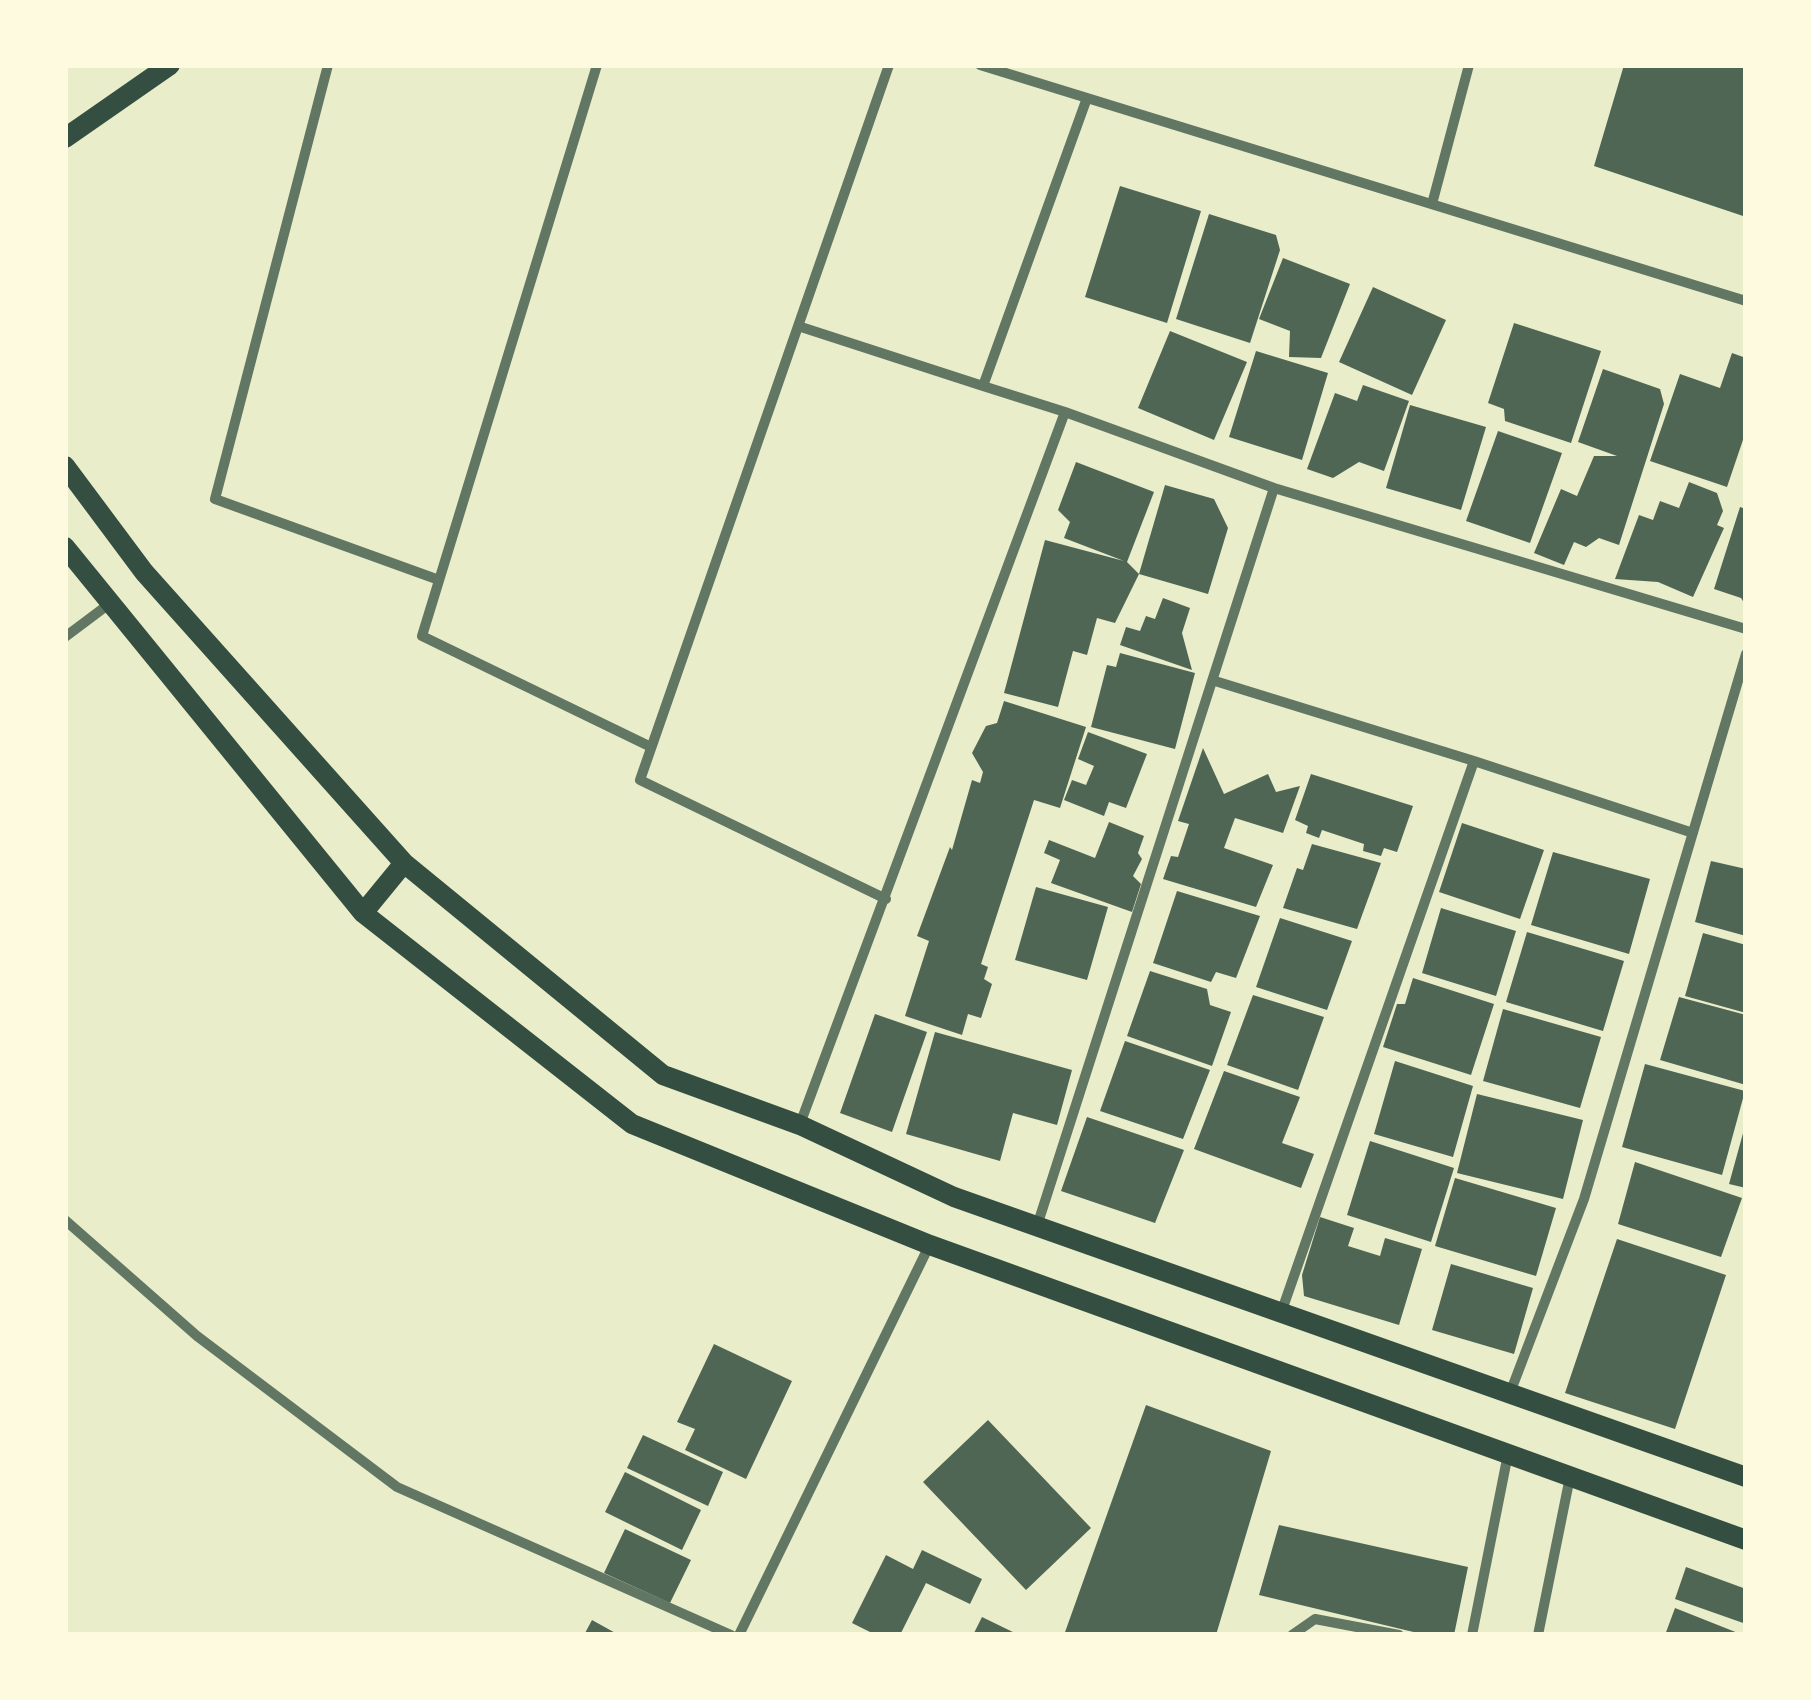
<!DOCTYPE html>
<style>
body{margin:0}
#map{position:relative;width:1811px;height:1700px;overflow:hidden;background:#e9edc9;font-family:"Sofia Sans Condensed",sans-serif}
canvas{display:block}
.frame{position:absolute;inset:0;border:68px solid #fefae0;pointer-events:none}
</style>
<div id="map">
<canvas width="1811" height="1700"></canvas>
<div class="frame"></div>
</div>
<script>
const c = document.querySelector('canvas').getContext('2d');
c.lineJoin = 'round';
function paint(path, color) {
  c.fillStyle = color;
  c.fill(path, 'evenodd');
}
function poly(rows) {
  const path = new Path2D();
  for (const r of rows) {
    path.moveTo(r[0], r[1]);
    for (let i = 2; i < r.length; i += 2) path.lineTo(r[i], r[i + 1]);
  }
  return path;
}
function stroke(path, color, width, dash) {
  c.strokeStyle = color;
  c.lineWidth = width;
  c.lineCap = dash ? 'butt' : 'round';
  c.setLineDash(dash || []);
  c.stroke(path);
}
const building = poly([
 [1624,65,1746,65,1746,217,1594,166],
 [1120,186,1201,211,1167,323,1085,297],
 [1209,214,1276,235,1280,250,1250,343,1176,319],
 [1283,258,1350,284,1321,358,1289,357,1290,331,1259,319],
 [1373,287,1446,320,1412,395,1339,362],
 [1514,323,1601,351,1571,443,1505,421,1504,409,1488,403],
 [1170,331,1247,362,1214,440,1138,408],
 [1256,351,1328,373,1302,460,1229,437],
 [1732,353,1746,358,1746,431,1727,487,1650,461,1680,374,1720,388],
 [1603,369,1660,389,1664,404,1619,545,1599,538,1586,547,1574,542,1564,565,1534,553,1561,489,1577,496,1594,456,1617,456,1578,442],
 [1363,385,1409,401,1384,471,1359,462,1333,478,1307,469,1335,393,1357,401],
 [1410,405,1486,427,1461,510,1386,488],
 [1498,431,1562,453,1530,543,1466,521],
 [1076,462,1154,492,1127,562,1139,574,1115,623,1097,618,1087,655,1073,651,1058,707,1004,693,1045,540,1124,561,1064,538,1070,522,1058,510],
 [1689,482,1717,493,1723,511,1717,525,1724,528,1693,597,1658,582,1615,579,1639,515,1653,520,1660,501,1679,508],
 [1165,485,1214,499,1228,528,1208,594,1139,574],
 [1740,507,1746,509,1746,606,1741,598,1714,589],
 [1163,598,1190,608,1182,633,1192,670,1120,645,1126,627,1140,631,1146,616,1155,619],
 [1120,653,1195,673,1175,749,1091,727,1107,665,1116,667],
 [1004,701,1086,727,1060,808,1034,800,981,964,988,967,984,979,992,984,981,1018,968,1014,962,1035,905,1016,929,941,917,936,950,847,952,850,972,780,980,783,983,772,972,753,986,726,997,723],
 [1088,732,1147,754,1126,808,1109,802,1104,816,1064,800,1072,780,1086,785,1094,766,1078,759],
 [1203,748,1224,794,1268,774,1276,792,1300,786,1283,833,1235,818,1224,848,1273,865,1256,907,1163,879,1171,856,1178,857,1189,824,1178,821],
 [1311,774,1413,806,1397,852,1384,848,1381,856,1363,851,1364,844,1322,830,1319,838,1306,833,1308,826,1295,820],
 [1109,822,1144,836,1138,853,1142,859,1133,876,1141,884,1132,912,1051,883,1060,860,1044,853,1049,840,1095,858],
 [1462,823,1544,850,1520,919,1439,892],
 [1312,844,1381,863,1357,929,1283,908,1297,868,1303,870],
 [1553,852,1650,879,1629,954,1531,925],
 [1711,861,1746,869,1746,936,1695,922],
 [1036,887,1108,907,1087,980,1015,960],
 [1177,891,1260,916,1236,978,1216,972,1211,982,1153,963],
 [1441,908,1516,931,1496,996,1422,973],
 [1280,918,1352,941,1327,1010,1256,987],
 [1527,932,1624,961,1603,1031,1506,1002],
 [1703,933,1746,945,1746,1013,1685,996],
 [1150,971,1207,989,1210,1005,1231,1012,1212,1066,1127,1036],
 [1413,978,1494,1004,1471,1075,1383,1047,1397,1004,1405,1004],
 [1253,995,1324,1017,1298,1090,1227,1065],
 [1679,997,1746,1015,1746,1085,1660,1060],
 [1503,1009,1601,1037,1580,1108,1483,1081],
 [875,1014,927,1032,892,1132,840,1113],
 [935,1032,1072,1070,1057,1125,1013,1113,1000,1161,906,1134],
 [1125,1041,1210,1070,1183,1139,1100,1111],
 [1395,1061,1473,1086,1453,1157,1374,1134],
 [1645,1064,1745,1091,1722,1175,1622,1147],
 [1224,1071,1300,1097,1282,1143,1314,1154,1301,1188,1194,1149],
 [1477,1094,1583,1120,1563,1199,1457,1173],
 [1087,1117,1184,1150,1155,1223,1061,1191],
 [1745,1126,1746,1126,1746,1188,1729,1184],
 [1370,1141,1454,1168,1431,1242,1347,1215],
 [1635,1162,1742,1198,1721,1257,1618,1224],
 [1455,1178,1556,1208,1536,1276,1435,1246],
 [1320,1217,1354,1228,1348,1246,1380,1256,1385,1238,1422,1249,1399,1325,1304,1296,1302,1275],
 [1617,1239,1726,1275,1675,1429,1565,1393],
 [1451,1264,1533,1288,1514,1354,1432,1330],
 [714,1344,792,1381,746,1479,685,1450,695,1429,677,1422],
 [1146,1405,1271,1451,1216,1635,1064,1635],
 [988,1420,1091,1528,1026,1590,923,1482],
 [643,1435,723,1472,708,1506,627,1468],
 [625,1472,701,1510,682,1550,605,1512],
 [1279,1525,1468,1567,1454,1635,1426,1635,1259,1595],
 [625,1529,691,1560,670,1603,604,1573],
 [922,1550,982,1579,970,1604,926,1583,900,1635,876,1635,852,1623,886,1555,913,1569],
 [1686,1567,1746,1589,1746,1624,1675,1599],
 [1675,1608,1743,1635,1665,1635],
 [982,1617,1019,1635,973,1635],
 [592,1620,619,1635,584,1635]
]);
const minor = poly([
 [328,65,215,499,439,580],
 [597,65,422,636,651,747],
 [980,65,1746,301],
 [1432,204,1469,65],
 [798,326,983,386],
 [1065,412,1274,488,1746,629],
 [65,637,109,604],
 [1215,681,1474,761,1281,1313],
 [1474,761,1693,833],
 [886,899,640,780,889,65],
 [800,1124,1065,412,983,386,1087,98],
 [65,1220,197,1336,397,1487,731,1635],
 [1037,1226,1274,488],
 [1510,1393,1584,1199,1746,654],
 [739,1635,929,1246],
 [1292,1635,1315,1619,1399,1635],
 [1472,1635,1508,1454],
 [1538,1635,1570,1477]
]);
const secondary = poly([
 [65,138,170,65],
 [65,466,144,572,404,863,663,1075,800,1125,954,1197,1746,1477],
 [65,547,363,913,632,1124,930,1245,1746,1540],
 [363,913,404,863]
]);
paint(building, '#4f6655');
stroke(minor, '#617663', 10);
stroke(secondary, '#344e41', 20);
</script>
